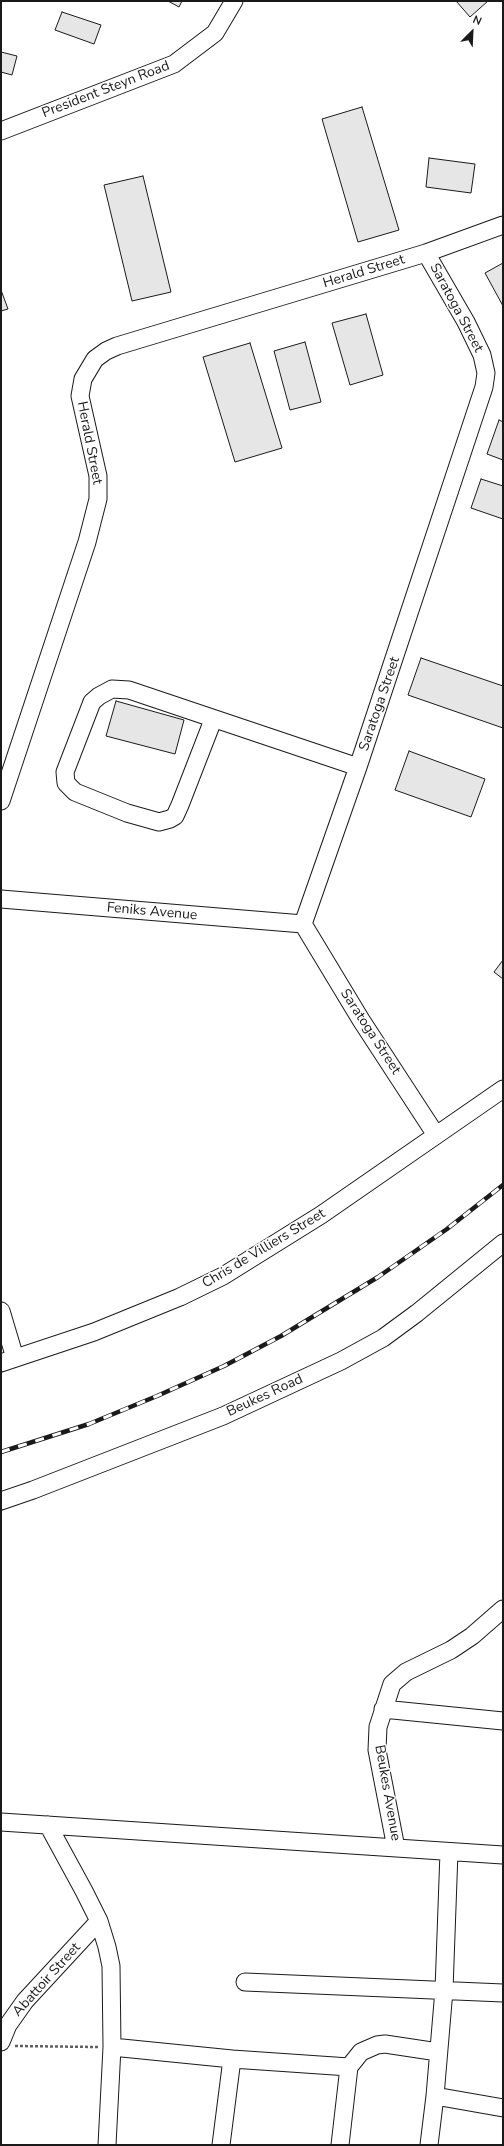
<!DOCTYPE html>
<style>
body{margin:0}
#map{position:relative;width:504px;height:2146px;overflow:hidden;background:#fff;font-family:"Nunito Sans",sans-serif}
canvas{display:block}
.frame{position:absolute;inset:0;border:2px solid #1a1a1a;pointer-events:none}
.north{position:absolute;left:452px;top:12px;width:40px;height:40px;-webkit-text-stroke:3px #fff;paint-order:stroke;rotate:24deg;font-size:11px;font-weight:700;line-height:16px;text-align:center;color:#1a1a1a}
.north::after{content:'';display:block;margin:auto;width:14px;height:18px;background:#1a1a1a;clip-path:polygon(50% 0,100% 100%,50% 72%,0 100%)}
</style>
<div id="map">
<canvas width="504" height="2146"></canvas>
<div class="frame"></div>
<div class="north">N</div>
</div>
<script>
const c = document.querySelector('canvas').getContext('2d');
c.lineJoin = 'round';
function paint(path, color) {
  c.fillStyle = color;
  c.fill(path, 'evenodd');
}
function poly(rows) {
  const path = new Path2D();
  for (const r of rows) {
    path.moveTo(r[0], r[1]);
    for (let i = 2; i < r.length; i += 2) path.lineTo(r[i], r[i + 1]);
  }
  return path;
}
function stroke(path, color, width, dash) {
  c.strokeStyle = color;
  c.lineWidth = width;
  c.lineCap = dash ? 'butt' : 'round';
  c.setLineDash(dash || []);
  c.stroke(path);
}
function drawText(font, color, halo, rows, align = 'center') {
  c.font = font + ' "Nunito Sans",sans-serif';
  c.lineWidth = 3;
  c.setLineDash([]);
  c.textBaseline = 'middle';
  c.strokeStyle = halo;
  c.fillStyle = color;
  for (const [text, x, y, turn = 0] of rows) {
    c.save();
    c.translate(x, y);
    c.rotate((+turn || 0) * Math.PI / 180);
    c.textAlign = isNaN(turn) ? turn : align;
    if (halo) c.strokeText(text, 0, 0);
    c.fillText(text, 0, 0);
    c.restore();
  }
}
const building = poly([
 [168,1,182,1,179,7,168,1],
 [456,1,488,1,470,17,456,1],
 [62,12,101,25,94,44,55,30,62,12],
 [1,52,17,56,12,75,1,72,1,52],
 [362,107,399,230,358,242,322,119,362,107],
 [429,158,475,164,471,193,426,187,429,158],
 [143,176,171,292,132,301,104,185,143,176],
 [503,263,503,306,485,273,503,263],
 [1,290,8,309,1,311,1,290],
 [366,314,383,375,350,385,332,323,366,314],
 [305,342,321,402,290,410,274,351,305,342],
 [250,343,282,448,235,462,203,357,250,343],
 [499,420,503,422,503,460,487,454,499,420],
 [481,479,503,486,503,519,471,508,481,479],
 [421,658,503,686,503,728,408,695,421,658],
 [116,701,184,720,175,754,106,736,116,701],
 [409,751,485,779,471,817,395,790,409,751],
 [503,960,503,979,494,972,503,960]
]);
const path = poly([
 [15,2046,98,2047]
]);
const minor = poly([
 [1,131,174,64,215,33,234,1],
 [213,720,180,805,175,816,170,819,159,822,127,813,75,792,66,783,65,772,92,702,99,696,112,689,129,690,358,767],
 [1,801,87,542,98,499,98,476,80,396,83,379,95,359,106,351,117,346,426,253,503,225],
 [1,899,303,924],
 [303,924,358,767,484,387,486,373,482,355,466,322,426,253],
 [303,924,361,1020,436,1135],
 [1,1311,15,1358],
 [1,1363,94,1332,180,1297,223,1276,321,1215,503,1089],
 [1,1501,33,1490,223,1416,341,1361,383,1338,417,1313,503,1243],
 [383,1709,503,1721],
 [1,1822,503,1855],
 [48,1825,84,1891,99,1921,107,1947,111,1966,112,2047,107,2145],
 [396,1848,377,1750,378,1727,392,1684,406,1672,451,1650,472,1636,503,1609],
 [245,1982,503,1993],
 [1,2042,8,2025,25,2001,99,1921],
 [112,2047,232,2059,349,2067,361,2052,377,2045,385,2044,438,2052],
 [435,2096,503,2108],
 [221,2145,232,2059],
 [340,2145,349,2067],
 [429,2145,435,2096,444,1990,449,1852]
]);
const rail = poly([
 [1,1452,89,1424,157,1396,224,1366,281,1336,378,1277,447,1229,503,1185]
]);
const streetNames = [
 ["President Steyn Road",106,90,-21],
 ["Herald Street",364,272,-17],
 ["Saratoga Street",456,308,62],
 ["Herald Street",89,443,79],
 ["Saratoga Street",380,704,-71],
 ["Feniks Avenue",152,912,5],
 ["Saratoga Street",370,1032,57],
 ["Chris de Villiers Street",264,1249,-31],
 ["Beukes Road",265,1396,-25],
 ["Beukes Avenue",387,1793,80],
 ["Abattoir Street",47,1980,-48]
];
paint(building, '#e6e6e6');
stroke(building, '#1a1a1a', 1);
stroke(minor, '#1a1a1a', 19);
stroke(path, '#5f5f5f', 2.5, [3, 2]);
stroke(minor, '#fff', 17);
stroke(rail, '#1a1a1a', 4.5);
stroke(rail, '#fff', 3, [9]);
drawText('14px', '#1a1a1a', '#fff', streetNames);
</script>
